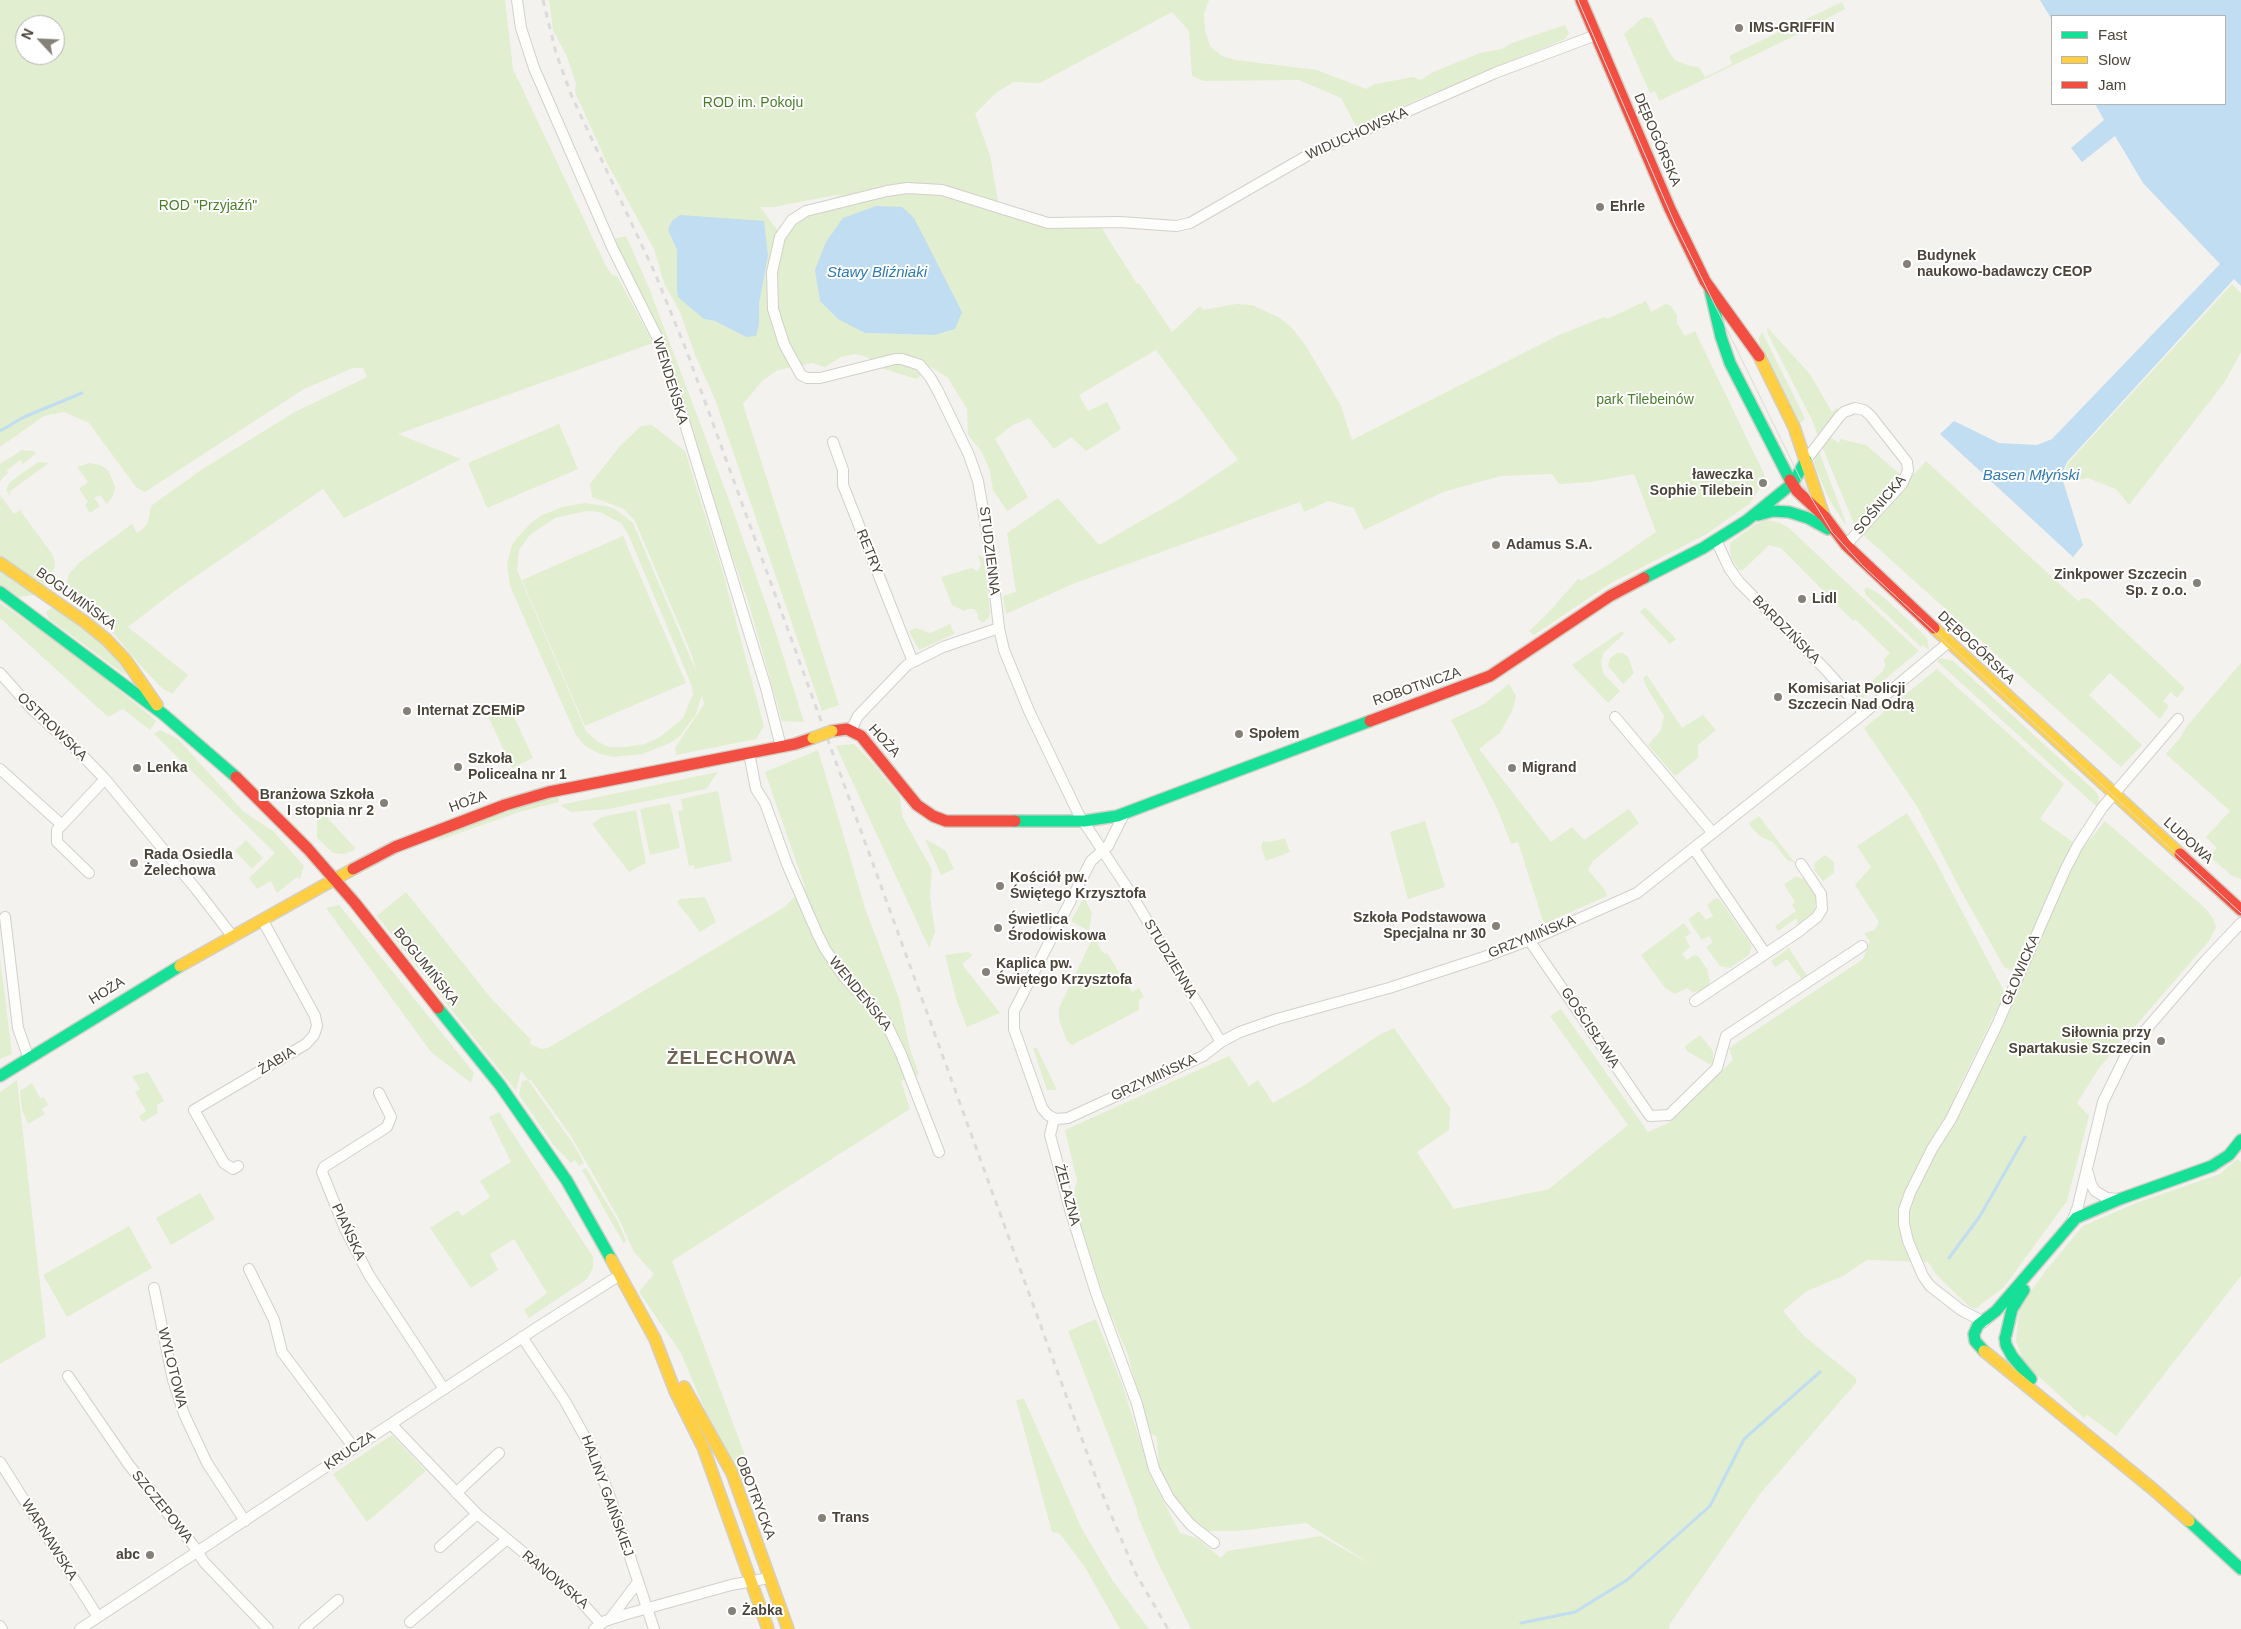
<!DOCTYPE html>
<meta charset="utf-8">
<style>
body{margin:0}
#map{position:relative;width:2241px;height:1629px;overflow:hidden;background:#f4f2ee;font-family:Helvetica,sans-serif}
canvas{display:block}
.legend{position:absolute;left:2051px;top:15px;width:175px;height:90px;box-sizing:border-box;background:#fff;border:1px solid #b7b4b0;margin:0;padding:6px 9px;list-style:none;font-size:15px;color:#4b4439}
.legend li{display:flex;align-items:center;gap:10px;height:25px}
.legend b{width:25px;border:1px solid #b7b4b0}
.north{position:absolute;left:15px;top:15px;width:50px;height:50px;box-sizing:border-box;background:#fff;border:1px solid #b7b4b0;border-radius:50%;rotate:295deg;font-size:14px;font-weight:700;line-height:20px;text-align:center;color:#4b4439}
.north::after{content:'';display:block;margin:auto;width:18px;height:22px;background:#868178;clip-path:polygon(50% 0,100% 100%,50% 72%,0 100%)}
</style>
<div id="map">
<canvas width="2241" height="1629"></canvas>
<ul class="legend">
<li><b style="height:6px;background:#16e098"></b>Fast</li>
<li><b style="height:6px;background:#ffcf43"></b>Slow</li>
<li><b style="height:6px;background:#f24e42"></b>Jam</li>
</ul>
<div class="north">N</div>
</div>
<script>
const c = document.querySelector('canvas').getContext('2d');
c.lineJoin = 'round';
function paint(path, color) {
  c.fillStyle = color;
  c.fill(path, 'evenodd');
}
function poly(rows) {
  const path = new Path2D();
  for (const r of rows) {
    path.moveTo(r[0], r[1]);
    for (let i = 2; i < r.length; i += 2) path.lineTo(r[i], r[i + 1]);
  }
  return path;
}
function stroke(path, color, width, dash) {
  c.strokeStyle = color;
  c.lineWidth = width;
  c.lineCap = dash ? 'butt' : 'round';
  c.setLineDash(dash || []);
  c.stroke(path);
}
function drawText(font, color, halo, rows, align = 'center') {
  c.font = font + ' Helvetica,sans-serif';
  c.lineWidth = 4;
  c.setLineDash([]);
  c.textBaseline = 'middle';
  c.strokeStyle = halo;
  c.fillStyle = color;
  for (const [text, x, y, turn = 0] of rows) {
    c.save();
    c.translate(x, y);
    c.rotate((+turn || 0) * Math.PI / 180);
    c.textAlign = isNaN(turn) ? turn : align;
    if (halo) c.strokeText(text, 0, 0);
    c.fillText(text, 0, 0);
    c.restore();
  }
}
const green = poly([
 [0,0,505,0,513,69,606,266,612,275,617,276,653,343,398,434,461,459,344,518,323,489,176,590,128,627,188,675,172,694,162,688,140,665,108,627,76,604,71,597,69,586,66,585,69,574,80,562,132,524,137,533,143,529,148,523,151,506,201,470,293,413,367,377,363,368,353,368,304,389,145,492,136,487,89,423,64,412,44,416,0,447],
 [25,25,55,25,55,55,25,55],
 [549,0,1209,0,1204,14,1205,30,1210,46,1222,56,1236,60,1317,70,1366,89,1375,84,1413,77,1421,80,1431,73,1480,53,1502,49,1512,43,1565,25,1569,33,1565,39,1412,102,1364,125,1356,126,1341,98,1299,80,1204,81,1192,76,1189,31,1172,12,1040,83,1014,82,997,92,975,114,990,155,1000,212,1049,227,1101,227,1137,284,1139,283,1172,332,1200,306,1203,310,1236,304,1252,305,1280,318,1292,328,1306,346,1341,406,1352,440,1559,335,1604,317,1607,319,1646,301,1651,312,1666,304,1671,306,1677,315,1677,323,1685,336,1695,331,1765,476,1762,485,1749,504,1705,535,1611,583,1534,635,1529,631,1547,614,1578,579,1582,580,1611,563,1656,532,1634,474,1591,482,1559,484,1552,474,1501,476,1443,492,1364,530,1354,508,1328,501,1304,512,1300,502,1075,583,1006,614,1003,596,1016,592,1007,533,1058,498,1099,545,1181,498,1238,460,1156,350,1079,395,1088,411,1107,402,1121,429,1086,451,1071,437,1054,449,1029,418,1011,426,995,439,1028,497,1007,511,993,490,990,471,982,452,968,435,967,409,948,378,931,367,916,379,878,367,867,357,855,354,841,357,825,367,812,363,778,370,763,380,743,404,839,705,822,711,715,399,695,355,680,312,664,283,654,249,606,161,575,92,576,83,567,57,553,30],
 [841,194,824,205,817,213,804,218,790,231,778,231,760,207,773,207],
 [668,230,768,256,759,304,759,324,746,337,715,321,704,319,677,291,677,250],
 [955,329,935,335,865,333],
 [1842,2,1845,9,1790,38,1659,101,1655,91,1650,93,1624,34,1641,19,1645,17,1652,18,1669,52,1675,60,1690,66,1699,67,1705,77,1732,64,1729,56],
 [626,236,649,288,732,508,774,627,804,722,782,721,748,601,688,430,663,343,614,239],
 [2232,284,2241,293,2241,352,2224,383,2129,505,2116,489,2088,478,2066,482,2065,471,2068,463],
 [1767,327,1810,374,1832,412,1837,408,1840,412,1818,436,1812,420,1768,334],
 [1762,332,1803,414,1805,419,1799,425,1760,346,1759,338],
 [559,424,578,469,487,508,468,463],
 [652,425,685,451,722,569,764,726,756,739,676,755,675,748,704,704,702,695,696,714,680,736,672,742,643,754,613,757,600,754,585,746,576,735,510,586,507,564,512,545,517,538,532,522,542,515,563,507,585,503,606,506,615,509,633,523,696,671,692,655,635,521,624,509,592,497,590,484,620,446,641,426],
 [587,511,600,512,621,523,629,536,691,684,693,694,683,718,660,737,645,744,626,747,609,747,598,742,586,731,517,570,519,550,530,535,555,518],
 [1827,435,1839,443,1840,439,1866,445,1902,476,1855,526,1821,444],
 [1818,449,1846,523,1845,524,1829,499,1816,469,1814,461],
 [22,450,33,451,36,453,23,464,20,460,7,470,8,473,0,481,0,464],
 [1926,461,2078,601,2083,598,2090,599,2185,688,2177,698,2171,692,2163,701,2169,706,2160,719,2110,673,2089,695,2142,745,2121,767,1861,533],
 [38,462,49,463,9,492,11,498,6,490,9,483],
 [90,463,100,465,108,470,115,487,113,496,107,504,100,495,94,498,100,506,90,513,85,505,88,502,79,489,88,482,77,467],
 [0,495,14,514,20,510,52,554,55,562,54,569,47,586,0,556],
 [1767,520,1780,523,1789,528,1919,651,1860,700,1858,694,1883,671,1885,666,1884,659,1890,653,1855,619,1853,621,1781,548,1769,545,1742,571,1738,569,1731,557,1730,543,1756,524],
 [623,536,686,683,585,726,522,580],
 [978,555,984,558,990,612,989,617,983,623,978,619,978,614,974,609,968,609,964,611,952,605,941,577,972,568,976,571,979,570,981,565],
 [0,570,35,595,19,597,0,585],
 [1867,587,1881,595,1918,629,1927,638,1929,650,1923,645,1921,647,1866,595,1864,590],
 [0,603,67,649,140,707,156,721,150,730,123,709,108,717,0,618],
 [1645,607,1676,639,1670,644,1640,612],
 [51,608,55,608,110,650,126,673,124,674,49,619,46,612],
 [950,624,954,634,919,650,909,631,916,628,930,633],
 [1622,631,1624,634,1604,652,1601,661,1603,673,1620,691,1608,703,1572,665],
 [1617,653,1623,653,1628,657,1634,673,1623,684,1608,666,1610,658],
 [1941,658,1953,661,2096,792,2099,797,2098,808,1937,661],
 [2241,663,2241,879,2232,876,2209,856,2217,848,2206,837,2230,811,2166,754,2180,738,2187,726],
 [1937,669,2064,784,2040,819,2073,842,2017,967,2012,971,2004,967,1960,889,1918,808,1864,728],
 [1647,675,1682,728,1703,715,1716,730,1698,745,1698,758,1675,776,1648,745,1661,730,1664,716,1646,686,1643,678],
 [1509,684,1516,696,1513,709,1500,733,1479,749,1551,842,1572,827,1584,840,1629,809,1639,823,1593,861,1588,870,1605,890,1607,896,1544,924,1518,842,1511,844,1497,808,1451,720,1484,704],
 [509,706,533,758,512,768,488,716],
 [160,730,178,739,244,812,273,831,304,866,300,879,297,877,277,893,271,881,257,889,249,878,275,853,154,734],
 [854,744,875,766,900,797,902,816,932,870,930,897,935,932,929,948,836,746],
 [818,750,866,911,899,998,910,1049,919,1074,901,1081,910,1109,672,1261,752,1474,742,1476,706,1412,681,1353,639,1292,654,1274,634,1252,619,1219,571,1136,531,1080,528,1080,574,1145,584,1163,579,1166,575,1160,571,1163,555,1147,519,1095,522,1081,528,1080,521,1071,516,1091,377,916,406,892,491,998,531,1040,530,1044,541,1049,548,1048,783,908,805,887,765,772],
 [718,772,706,789,608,809,571,812,560,805],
 [718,791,732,861,695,869,694,865,689,866,678,811,683,810,681,799],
 [558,796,559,802,519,812,434,842,459,827],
 [670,803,680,848,650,855,640,809],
 [317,806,355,848,353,851,344,854,333,853,317,838],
 [636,810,646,863,629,872,592,824,602,817],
 [1907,813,1936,862,2005,993,1957,1091,1967,1096,2004,1025,2053,906,2077,855,2105,821,2205,908,2213,918,2216,927,2209,941,2099,1068,2077,1103,2089,1116,2067,1201,2004,1287,1975,1309,1970,1307,1958,1296,1936,1274,1928,1262,1867,1260,1843,1276,1807,1291,1783,1311,1804,1336,1856,1378,1856,1383,1760,1494,1670,1624,1669,1629,1191,1629,1158,1563,1138,1517,1136,1507,1068,1331,1096,1319,1122,1384,1152,1479,1180,1533,1197,1538,1221,1558,1227,1551,1321,1536,1372,1565,1306,1523,1237,1531,1208,1531,1194,1523,1166,1486,1159,1470,1157,1437,1148,1431,1128,1355,1106,1303,1072,1199,1077,1181,1065,1130,1229,1056,1249,1086,1258,1080,1273,1103,1313,1080,1313,1079,1379,1035,1394,1028,1450,1108,1449,1130,1417,1152,1454,1209,1549,1189,1628,1125,1550,1016,1561,1009,1648,1132,1668,1123,1733,1060,1729,1048,1863,959,1870,941,1864,933,1875,930,1879,922,1855,885,1871,867,1857,846],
 [1759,816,1795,863,1787,860,1773,842,1761,837,1751,827,1749,823],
 [1425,821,1445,887,1408,899,1390,832],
 [1285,838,1290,852,1266,861,1261,847,1263,841,1270,842],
 [925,839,945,850,954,869,941,875],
 [246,840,263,858,252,869,235,851],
 [1825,855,1834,862,1834,873,1823,881,1814,870,1814,866,1815,863],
 [1796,876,1803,879,1806,877,1816,893,1815,910,1812,917,1798,927,1797,918,1778,931,1775,926,1796,911,1792,905,1795,902,1786,888,1785,884],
 [705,897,716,922,700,932,677,902,680,899],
 [1084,897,1092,913,1089,931,1071,921],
 [1716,898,1720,900,1752,946,1749,955,1730,968,1720,966,1706,947,1713,942,1709,936,1702,940,1689,921,1689,919,1699,911,1706,920,1713,916,1707,905],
 [339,905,474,1073,471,1083,431,1052,326,908],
 [1684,923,1691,933,1685,937,1690,947,1682,954,1687,960,1694,955,1698,956,1707,969,1710,981,1708,987,1702,991,1692,992,1687,988,1675,994,1665,988,1641,955],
 [1100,934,1106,937,1097,943,1102,951,1105,954,1107,953,1132,992,1139,988,1144,997,1139,1000,1139,1010,1072,1045,1067,1041,1059,1020,1059,1008,1093,937],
 [1789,948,1809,979,1802,980,1787,959,1775,967,1771,961],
 [968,952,973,955,962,964,1000,1013,967,1027,957,1002,945,955],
 [0,957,12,1054,0,1059],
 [1700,1035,1713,1051,1713,1060,1711,1065,1687,1051,1685,1046],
 [1033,1048,1037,1048,1056,1088,1055,1090,1047,1090],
 [148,1072,164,1101,157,1105,158,1113,143,1122,139,1116,146,1111,135,1092,140,1089,132,1076],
 [17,1080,46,1337,0,1364,0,1092],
 [32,1083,40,1098,44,1097,48,1105,42,1109,45,1114,28,1124,22,1110,20,1091],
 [499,1112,593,1257,593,1268,587,1279,529,1318,524,1310,547,1293,514,1239,490,1254,498,1270,471,1288,430,1228,458,1210,462,1216,490,1197,480,1181,511,1162,489,1117],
 [2237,1159,2241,1162,2241,1276,2116,1436,2087,1415,2084,1418,2024,1363,2016,1341,2019,1308,2047,1269,2083,1226,2139,1202,2220,1174],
 [586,1168,618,1222,626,1240,624,1244,582,1170],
 [200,1193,215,1219,171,1245,156,1218],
 [129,1226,152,1268,67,1317,43,1275],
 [1024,1399,1083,1531,1113,1581,1149,1629,1120,1629,1085,1567,1060,1534,1052,1532,1016,1400],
 [392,1435,426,1471,367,1522,333,1474]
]);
const water = poly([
 [2040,0,2241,0,2241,286,2234,279,2067,462,2063,471,2063,481,2083,545,2073,557,1940,434,1954,421,1999,443,2037,445,2052,439,2220,264,2143,183,2115,136,2082,162,2071,148,2104,120,2095,104,2225,104,2225,16,2052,16,2052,20],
 [876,206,902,207,914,218,962,312,955,329,935,335,865,333,838,319,820,301,815,270,826,242,843,218],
 [680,215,764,221,768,256,759,304,759,324,756,336,746,337,715,321,704,319,678,297,677,291,677,250,668,230,672,221]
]);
const stream = poly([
 [0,431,24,417,82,393],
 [1949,1258,1980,1216,2025,1137],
 [1521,1623,1575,1612,1627,1580,1710,1506,1744,1439,1820,1372]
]);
const street = poly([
 [517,0,521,28,534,68,612,247,660,343,766,688,781,747],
 [833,442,843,470,843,485,913,662],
 [1806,460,1839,417,1844,412,1855,408,1864,410,1870,415,1907,462,1908,471,1902,484,1846,545],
 [1716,540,1729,568,1739,582,1826,670,1864,713],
 [0,673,32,709,80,753,105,779,196,889,233,937],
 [1615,717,1713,833],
 [851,730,858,716,907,665,943,647,999,628],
 [749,753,756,789,765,803,787,864,817,933,825,949,845,978,885,1021,901,1054,939,1152],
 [0,769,62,825,57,830,57,842,89,873],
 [1124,814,1108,846,1091,861,1014,1011,1014,1029,1042,1108,1048,1115,1056,1119,1068,1118,1203,1056,1221,1042,1240,1032,1277,1019,1389,988,1484,957,1538,937,1637,893,1864,713,1949,642],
 [62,825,105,779],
 [1694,849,1765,953],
 [5,917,18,1028,29,1059],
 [1529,940,1650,1116,1669,1115,1717,1068,1726,1036,1862,946],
 [1695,1001,1798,932,1817,917,1822,909,1821,894,1801,864],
 [1221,1042,1128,889,1079,815,1029,711,1004,650,999,628,990,550,978,481,969,455,938,391,930,377,920,365,902,359,895,359,820,378,807,378,801,375,784,344,773,309,772,272,780,237,792,220,806,211,887,191,907,188,942,190,1048,223,1120,222,1176,226,1190,223,1310,154,1495,73,1596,35],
 [379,1093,391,1117,387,1127,324,1167,322,1172,345,1229,369,1275,444,1389],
 [1054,1119,1050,1135,1071,1213,1096,1293,1137,1404,1154,1469,1169,1498,1184,1517,1191,1525,1214,1543],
 [238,1166,233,1169,224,1163,194,1110,306,1044,314,1035,317,1026,315,1016,263,921],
 [2088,1173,2091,1184,2095,1191,2107,1198,2119,1199],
 [2072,1222,2078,1206,2103,1102,2125,1057,2136,1041,2206,960,2241,923],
 [249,1269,274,1320,282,1352,354,1448],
 [154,1288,173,1380,184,1414,207,1463,245,1521],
 [1984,1322,1961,1310,1930,1286,1923,1276,1908,1241,1904,1224,1904,1210,1910,1193,1932,1149,1951,1119,1997,1025,2065,870,2078,845,2102,808,2178,719],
 [522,1337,565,1401,591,1448,610,1497,654,1629],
 [68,1376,129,1465,193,1545,204,1562,268,1629],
 [391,1424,477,1514,576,1596,601,1624],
 [0,1462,98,1617],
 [456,1493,499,1453],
 [440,1547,477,1514],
 [610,1619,638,1582],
 [410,1622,506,1540],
 [0,1626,2,1629],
 [80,1629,541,1325,620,1275],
 [304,1629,338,1600],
 [594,1629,605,1621,627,1614,731,1585,769,1578]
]);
const fast = poly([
 [1710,290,1721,337,1730,363,1790,480],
 [1758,515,1773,511,1789,512,1808,518,1828,529],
 [1644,578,1703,548,1746,521,1793,483,1806,460],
 [0,592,163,714,236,777],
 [1015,821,1084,821,1117,816,1370,721],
 [438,1008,500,1085,567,1181,611,1259],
 [0,1076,180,966],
 [2006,1335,2012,1309,2024,1290],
 [2005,1338,2006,1345,2012,1356,2031,1379],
 [1984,1351,1975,1341,1974,1334,1978,1325,1996,1311,2076,1218,2120,1199,2212,1166,2229,1155,2241,1140],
 [2189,1521,2241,1569]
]);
const slow = poly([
 [1759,356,1794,427,1824,516],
 [0,563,85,622,107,640,125,659,157,705],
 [1934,628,2180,854],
 [180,966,353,869],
 [611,1259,655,1339,675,1391,703,1447,768,1629],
 [1984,1351,2154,1490,2189,1521],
 [684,1387,732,1473,788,1629]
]);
const jam = poly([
 [1581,0,1670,209,1705,281,1759,356],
 [1790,480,1797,491,1825,517,1846,545,1934,628],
 [1370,721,1490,676,1610,596,1644,578],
 [832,731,847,729,861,736,917,805,933,816,946,821,1015,821],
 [236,777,308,849,355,903,438,1008],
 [2180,854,2241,910],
 [353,869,395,847,505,805,549,792,795,744,813,738]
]);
const tram = poly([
 [1578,0,1675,224,1804,486,1832,532,1864,567,2241,913]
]);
const rail = poly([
 [543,0,556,53,572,97,654,271,687,352,1099,1486,1136,1574,1168,1629]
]);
const slowBridge = poly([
 [813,738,832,731]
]);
const markers = [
 [1739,28,5,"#868178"],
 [1600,207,5,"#868178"],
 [1907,264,5,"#868178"],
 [1763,483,5,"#868178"],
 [1496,545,5,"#868178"],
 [2197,583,5,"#868178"],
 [1802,599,5,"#868178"],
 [1778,697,5,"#868178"],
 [407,711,5,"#868178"],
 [1239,734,5,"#868178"],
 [458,767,5,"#868178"],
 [137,768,5,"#868178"],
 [1512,768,5,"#868178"],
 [384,803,5,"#868178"],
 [134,863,5,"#868178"],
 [1000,886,5,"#868178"],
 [1496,926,5,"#868178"],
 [998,928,5,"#868178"],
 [986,972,5,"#868178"],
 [2161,1041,5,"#868178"],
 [822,1518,5,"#868178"],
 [150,1555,5,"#868178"],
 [732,1611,5,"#868178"]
];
const poiNames = [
 ["IMS-GRIFFIN",1749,28],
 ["Ehrle",1610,207],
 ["Budynek",1917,256],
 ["naukowo-badawczy CEOP",1917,272],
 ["ławeczka",1753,475,"right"],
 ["Sophie Tilebein",1753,491,"right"],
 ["Adamus S.A.",1506,545],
 ["Zinkpower Szczecin",2187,575,"right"],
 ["Sp. z o.o.",2187,591,"right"],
 ["Lidl",1812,599],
 ["Komisariat Policji",1788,689],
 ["Szczecin Nad Odrą",1788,705],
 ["Internat ZCEMiP",417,711],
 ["Społem",1249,734],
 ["Szkoła",468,759],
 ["Policealna nr 1",468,775],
 ["Lenka",147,768],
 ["Migrand",1522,768],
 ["Branżowa Szkoła",374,795,"right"],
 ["I stopnia nr 2",374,811,"right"],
 ["Rada Osiedla",144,855],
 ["Żelechowa",144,871],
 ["Kościół pw.",1010,878],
 ["Świętego Krzysztofa",1010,894],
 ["Szkoła Podstawowa",1486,918,"right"],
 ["Specjalna nr 30",1486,934,"right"],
 ["Świetlica",1008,920],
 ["Środowiskowa",1008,936],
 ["Kaplica pw.",996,964],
 ["Świętego Krzysztofa",996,980],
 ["Siłownia przy",2151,1033,"right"],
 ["Spartakusie Szczecin",2151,1049,"right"],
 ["Trans",832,1518],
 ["abc",140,1555,"right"],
 ["Żabka",742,1611]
];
const parkNames = [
 ["ROD im. Pokoju",753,103],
 ["ROD \"Przyjaźń\"",208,206],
 ["park Tilebeinów",1645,400]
];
const streetNames = [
 ["WIDUCHOWSKA",1357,134,-24],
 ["DĘBOGÓRSKA",1657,140,67],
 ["WENDEŃSKA",670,381,73],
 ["SOŚNICKA",1880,505,-50],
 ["STUDZIENNA",989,551,83],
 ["RETRY",869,552,68],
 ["BOGUMIŃSKA",76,599,36],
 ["BARDZIŃSKA",1786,630,45],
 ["DĘBOGÓRSKA",1976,648,43],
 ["ROBOTNICZA",1417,687,-19],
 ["OSTROWSKA",52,727,44],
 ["HOŻA",884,741,48],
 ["HOŻA",468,802,-20],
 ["LUDOWA",2188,841,42],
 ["GRZYMIŃSKA",1532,937,-22],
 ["STUDZIENNA",1170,959,59],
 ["BOGUMIŃSKA",426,967,51],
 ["GŁOWICKA",2021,970,-67],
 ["HOŻA",107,991,-32],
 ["WENDEŃSKA",860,994,51],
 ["GOŚCISŁAWA",1590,1028,56],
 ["ŻABIA",277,1061,-31],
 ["GRZYMIŃSKA",1154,1078,-25],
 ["ŻELAZNA",1067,1195,75],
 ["PIAŃSKA",348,1232,65],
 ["WYLOTOWA",172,1368,76],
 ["KRUCZA",350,1451,-34],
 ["HALINY GAIŃSKIEJ",607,1496,70],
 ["OBOTRYCKA",755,1498,69],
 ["SZCZEPOWA",162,1507,51],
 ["WARNAWSKA",49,1540,58],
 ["RANOWSKA",555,1580,40]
];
const waterNames = [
 ["Stawy Bliźniaki",877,273],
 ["Basen Młyński",2031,476]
];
const districtNames = [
 ["ŻELECHOWA",732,1059]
];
paint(green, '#e1eecf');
paint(water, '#c0ddf1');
stroke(stream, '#c0ddf1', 3);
stroke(street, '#d2d0cb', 12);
stroke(fast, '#d3cfc5', 14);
stroke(slow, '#d3cfc5', 14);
stroke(jam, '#d3cfc5', 14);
stroke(street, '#fdfdfc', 10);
stroke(fast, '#16e098', 11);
stroke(slow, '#ffcf43', 11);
stroke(jam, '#f24e42', 11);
stroke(tram, '#dbdbda', 1);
stroke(rail, '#dbdbda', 3, [6, 6]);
stroke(slowBridge, '#d3cfc5', 14, []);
stroke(slowBridge, '#ffcf43', 11);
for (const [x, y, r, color] of markers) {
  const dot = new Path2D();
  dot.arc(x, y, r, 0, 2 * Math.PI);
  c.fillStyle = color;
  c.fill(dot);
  stroke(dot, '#fff', 2);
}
drawText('bold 14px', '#4b4439', '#fff', poiNames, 'left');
drawText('14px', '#4a7f2a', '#fff', parkNames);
drawText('14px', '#4b4439', '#fff', streetNames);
drawText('italic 15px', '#2e7ab2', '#fff', waterNames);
c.letterSpacing = '1px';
drawText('bold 19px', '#6e6250', '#fff', districtNames);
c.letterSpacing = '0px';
</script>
